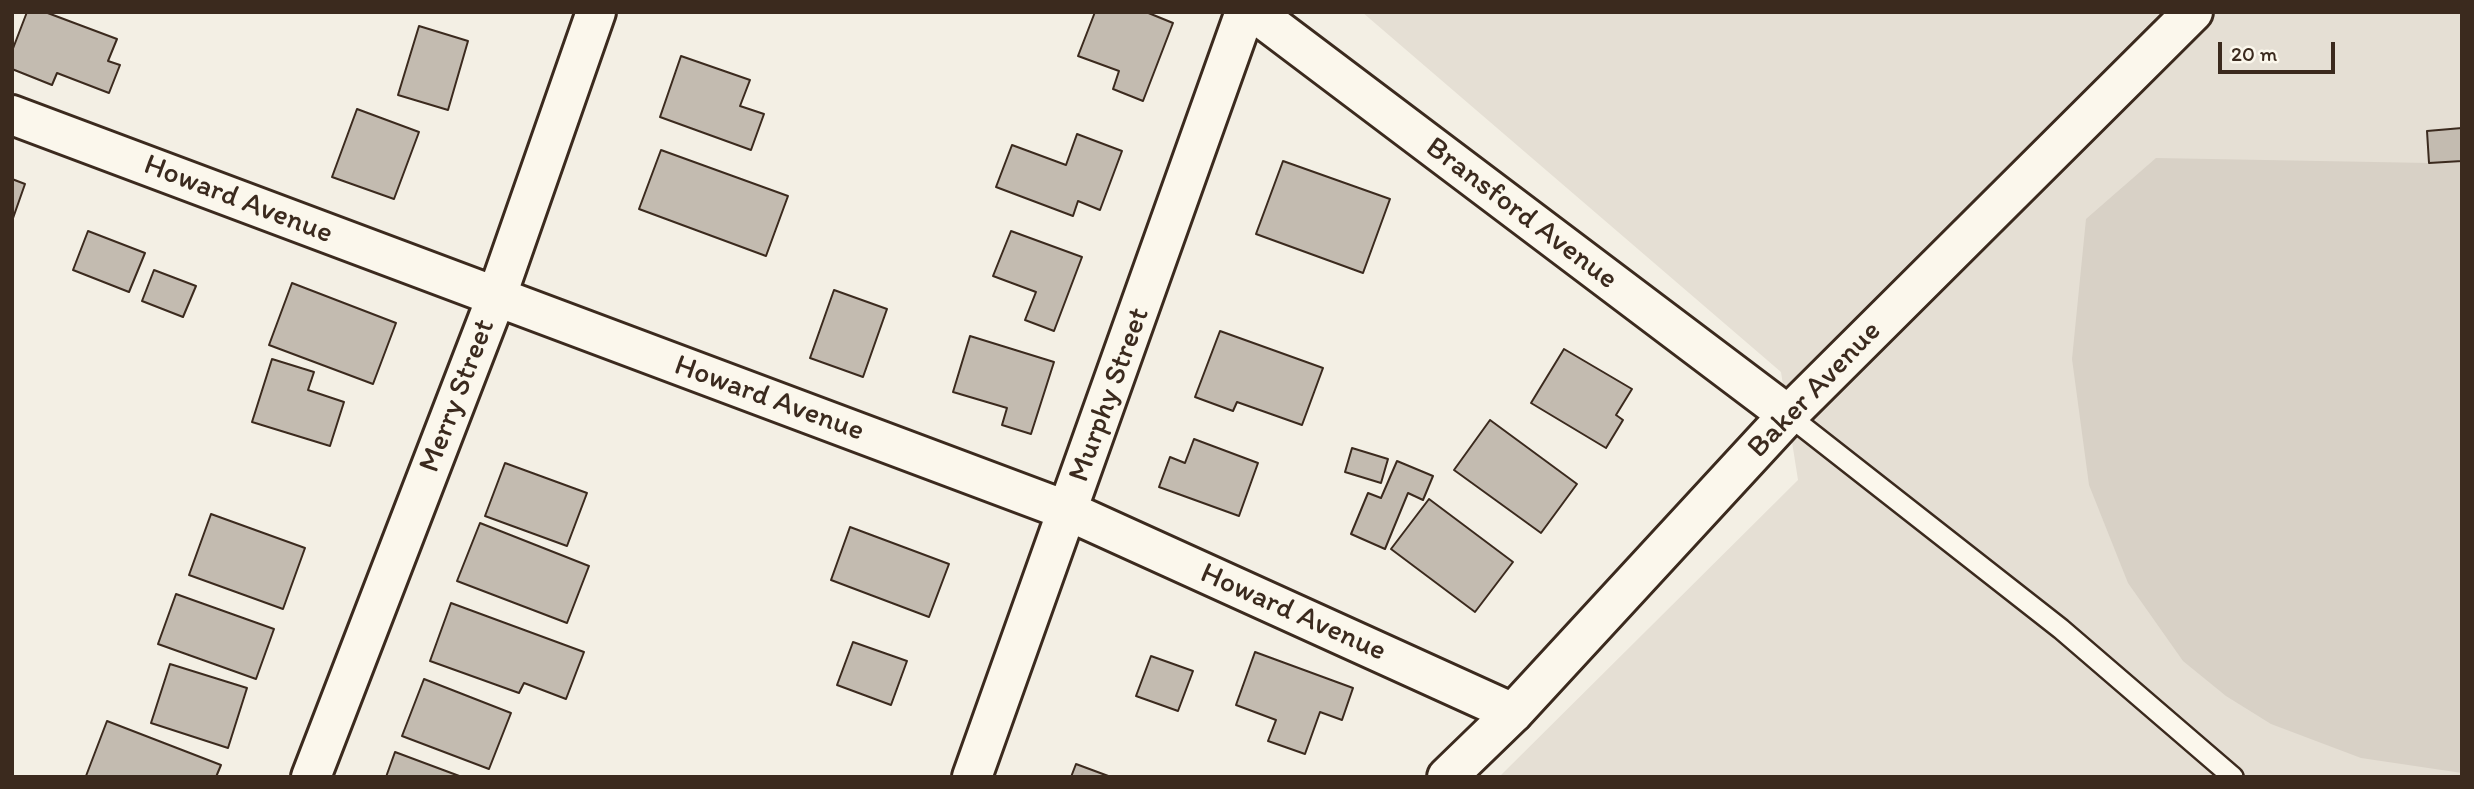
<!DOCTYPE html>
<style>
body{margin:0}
#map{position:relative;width:2474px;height:789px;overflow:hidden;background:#f3efe4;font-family:Itim,sans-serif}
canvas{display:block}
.frame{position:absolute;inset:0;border:14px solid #3b2a1e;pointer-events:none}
.scale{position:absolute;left:2218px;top:42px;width:117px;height:32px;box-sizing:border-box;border:4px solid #3b2a1e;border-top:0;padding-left:9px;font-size:21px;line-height:24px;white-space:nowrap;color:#3b2a1e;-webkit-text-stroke:5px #fbf7ec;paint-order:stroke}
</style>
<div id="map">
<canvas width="2474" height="789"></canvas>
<div class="frame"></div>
<div class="scale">20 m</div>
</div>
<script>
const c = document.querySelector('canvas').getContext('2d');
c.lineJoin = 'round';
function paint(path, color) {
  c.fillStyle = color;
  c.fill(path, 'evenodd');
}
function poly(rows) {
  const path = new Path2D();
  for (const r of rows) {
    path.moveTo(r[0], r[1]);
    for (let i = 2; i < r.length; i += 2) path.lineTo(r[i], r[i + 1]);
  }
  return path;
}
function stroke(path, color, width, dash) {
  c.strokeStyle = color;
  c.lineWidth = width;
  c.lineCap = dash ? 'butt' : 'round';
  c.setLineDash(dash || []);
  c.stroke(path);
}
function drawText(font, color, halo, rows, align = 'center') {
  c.font = font + ' Itim,sans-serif';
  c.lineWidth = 6;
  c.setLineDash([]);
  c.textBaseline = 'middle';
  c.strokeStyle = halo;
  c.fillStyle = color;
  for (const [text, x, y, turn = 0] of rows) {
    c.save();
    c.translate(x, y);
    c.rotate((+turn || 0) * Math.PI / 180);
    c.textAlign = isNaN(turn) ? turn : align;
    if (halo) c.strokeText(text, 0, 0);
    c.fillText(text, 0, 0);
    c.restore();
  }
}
const built = poly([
 [1362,12,2462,12,2462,777,1499,777,1798,480,1781,372]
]);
const green = poly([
 [2156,158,2429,163,2462,161,2462,773,2361,758,2271,724,2226,696,2183,661,2128,583,2089,485,2072,359,2086,219]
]);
const building = poly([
 [27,12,45,12,117,39,108,61,120,65,109,93,57,73,52,85,12,69,12,51,27,12],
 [1095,12,1146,12,1173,23,1143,101,1113,89,1119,71,1078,56,1095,12],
 [419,26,468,41,448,110,398,95,419,26],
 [681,56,750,80,740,106,764,114,751,150,660,117,681,56],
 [357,109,419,132,394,199,332,177,357,109],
 [2462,128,2462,161,2429,163,2427,131,2462,128],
 [1077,134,1122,151,1100,210,1078,201,1073,216,996,187,1012,145,1066,165,1077,134],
 [661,150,788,196,766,256,639,209,661,150],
 [1283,161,1390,199,1363,273,1256,234,1283,161],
 [12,179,25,184,12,221,12,179],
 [88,231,145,253,129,292,73,270,88,231],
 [1011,231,1082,257,1054,331,1025,320,1036,292,993,276,1011,231],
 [154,270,196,286,183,317,142,301,154,270],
 [292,283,396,323,373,384,269,345,292,283],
 [834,290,887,309,863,377,810,358,834,290],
 [1220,331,1323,368,1302,425,1237,402,1233,411,1195,397,1220,331],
 [970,336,1054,362,1031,434,1002,425,1007,408,953,392,970,336],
 [1564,349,1632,389,1616,415,1623,420,1606,448,1531,403,1564,349],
 [272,359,314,372,308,390,344,402,330,446,252,422,272,359],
 [1490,420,1577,484,1541,533,1454,470,1490,420],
 [1194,439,1258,463,1239,516,1159,487,1170,457,1185,463,1194,439],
 [1352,448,1388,459,1381,483,1345,472,1352,448],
 [1397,461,1433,476,1423,500,1408,493,1385,549,1351,534,1368,493,1381,498,1397,461],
 [505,463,587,493,567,546,485,516,505,463],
 [1429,499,1513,562,1475,612,1391,549,1429,499],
 [211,514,305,548,283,609,189,575,211,514],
 [480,523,589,566,567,623,457,581,480,523],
 [850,527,949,564,929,617,831,580,850,527],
 [176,594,274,629,256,679,158,644,176,594],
 [451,603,584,652,566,699,524,683,519,693,430,661,451,603],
 [853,642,907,661,891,705,837,685,853,642],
 [1255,652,1353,688,1342,720,1320,712,1305,754,1268,741,1276,720,1236,705,1255,652],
 [1151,656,1193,671,1178,711,1136,696,1151,656],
 [170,664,247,688,228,748,151,723,170,664],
 [424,679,511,713,489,769,402,736,424,679],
 [107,721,221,765,216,777,86,776,107,721],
 [395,752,462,777,386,777,395,752],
 [1076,764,1111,777,1071,777,1076,764]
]);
const service = poly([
 [1788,415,2061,629,2233,777]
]);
const minor = poly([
 [1254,12,1788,415],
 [12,115,1068,511,1513,713],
 [311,777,496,298,596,12],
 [972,777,1245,12]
]);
const tertiary = poly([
 [1447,777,1513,713,1788,415,2193,12]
]);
const streetNames = [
 ["Howard Avenue",238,200,21],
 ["Bransford Avenue",1521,214,37],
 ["Baker Avenue",1815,390,-46],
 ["Murphy Street",1110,395,-70],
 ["Merry Street",458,396,-69],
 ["Howard Avenue",769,399,20],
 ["Howard Avenue",1293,613,24]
];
paint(built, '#e5dfd4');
paint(green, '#d8d1c6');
paint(building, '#c3bbb0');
stroke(building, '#3b2a1e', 2);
stroke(service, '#3b2a1e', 24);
stroke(minor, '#3b2a1e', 44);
stroke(tertiary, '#3b2a1e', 44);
stroke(service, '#fbf7ec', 19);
stroke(minor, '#fbf7ec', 38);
stroke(tertiary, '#fbf7ec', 38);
drawText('30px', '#3b2a1e', '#fbf7ec', streetNames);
</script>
